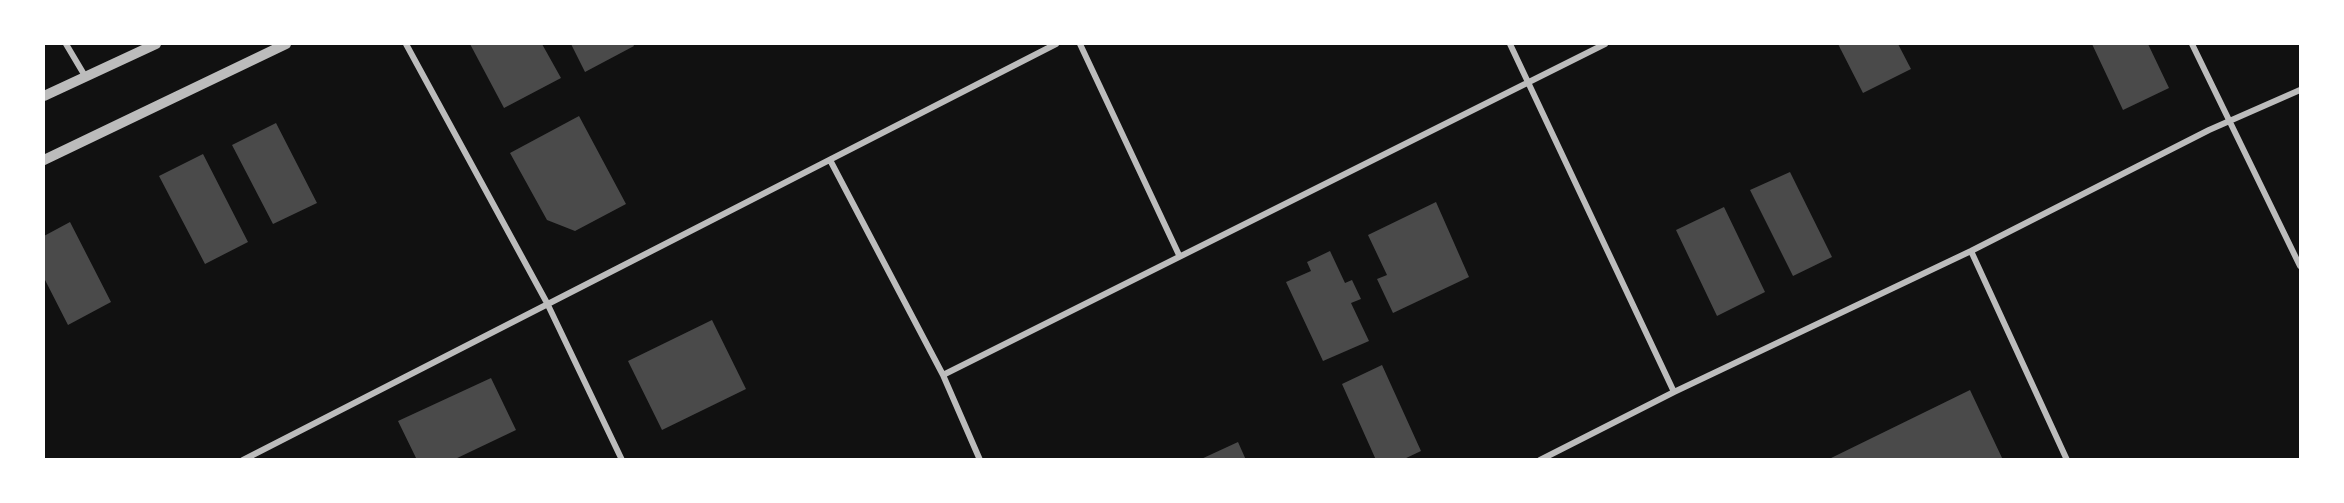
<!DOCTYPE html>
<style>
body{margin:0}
#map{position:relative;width:2344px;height:503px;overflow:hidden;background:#111;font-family:Poppins,sans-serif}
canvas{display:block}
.frame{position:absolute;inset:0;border:45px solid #fff;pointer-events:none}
</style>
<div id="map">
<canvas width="2344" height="503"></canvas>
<div class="frame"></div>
</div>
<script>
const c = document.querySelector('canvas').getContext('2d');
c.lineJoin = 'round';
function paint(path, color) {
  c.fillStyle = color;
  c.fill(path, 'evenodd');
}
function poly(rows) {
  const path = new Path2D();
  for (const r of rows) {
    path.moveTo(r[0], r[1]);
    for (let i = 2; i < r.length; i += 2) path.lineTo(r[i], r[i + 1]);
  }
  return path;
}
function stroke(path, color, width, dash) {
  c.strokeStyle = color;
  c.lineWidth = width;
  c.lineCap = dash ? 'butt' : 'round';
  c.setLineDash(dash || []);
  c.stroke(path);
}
const building = poly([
 [470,44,542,44,561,78,504,108],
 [571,44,633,44,634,46,585,72],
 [1838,44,1898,44,1911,69,1863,93],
 [2092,44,2148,44,2169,88,2123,110],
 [579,116,626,204,575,231,547,220,510,153],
 [276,123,317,203,273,224,232,145],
 [203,154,248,242,205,264,159,176],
 [1790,172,1832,257,1793,276,1750,190],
 [1436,202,1469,277,1393,313,1377,279,1387,275,1368,235],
 [1724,207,1765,292,1717,316,1676,230],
 [70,222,111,302,68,325,44,278,44,236],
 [1330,251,1345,283,1352,280,1361,299,1351,303,1369,341,1323,361,1286,282,1311,271,1307,262],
 [712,320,746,389,662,430,628,361],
 [1382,365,1421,451,1402,460,1376,460,1342,384],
 [491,378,516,430,453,460,417,460,398,421],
 [1970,390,2003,460,1827,460],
 [1238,442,1246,460,1199,460]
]);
const minor = poly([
 [66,44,85,76],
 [406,44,547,303,622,460],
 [1080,44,1179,255],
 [1510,44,1674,392],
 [2192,44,2300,266],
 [830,160,943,375],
 [1971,251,2067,460],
 [243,460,1056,44],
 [980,460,943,375,1605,44],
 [1540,460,1674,392,1971,251,2209,130,2300,90]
]);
const tertiary = poly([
 [44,96,156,44],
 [44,160,286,44]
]);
paint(building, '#4a4a4a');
stroke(minor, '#bcbcbc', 6);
stroke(tertiary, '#bcbcbc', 10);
</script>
